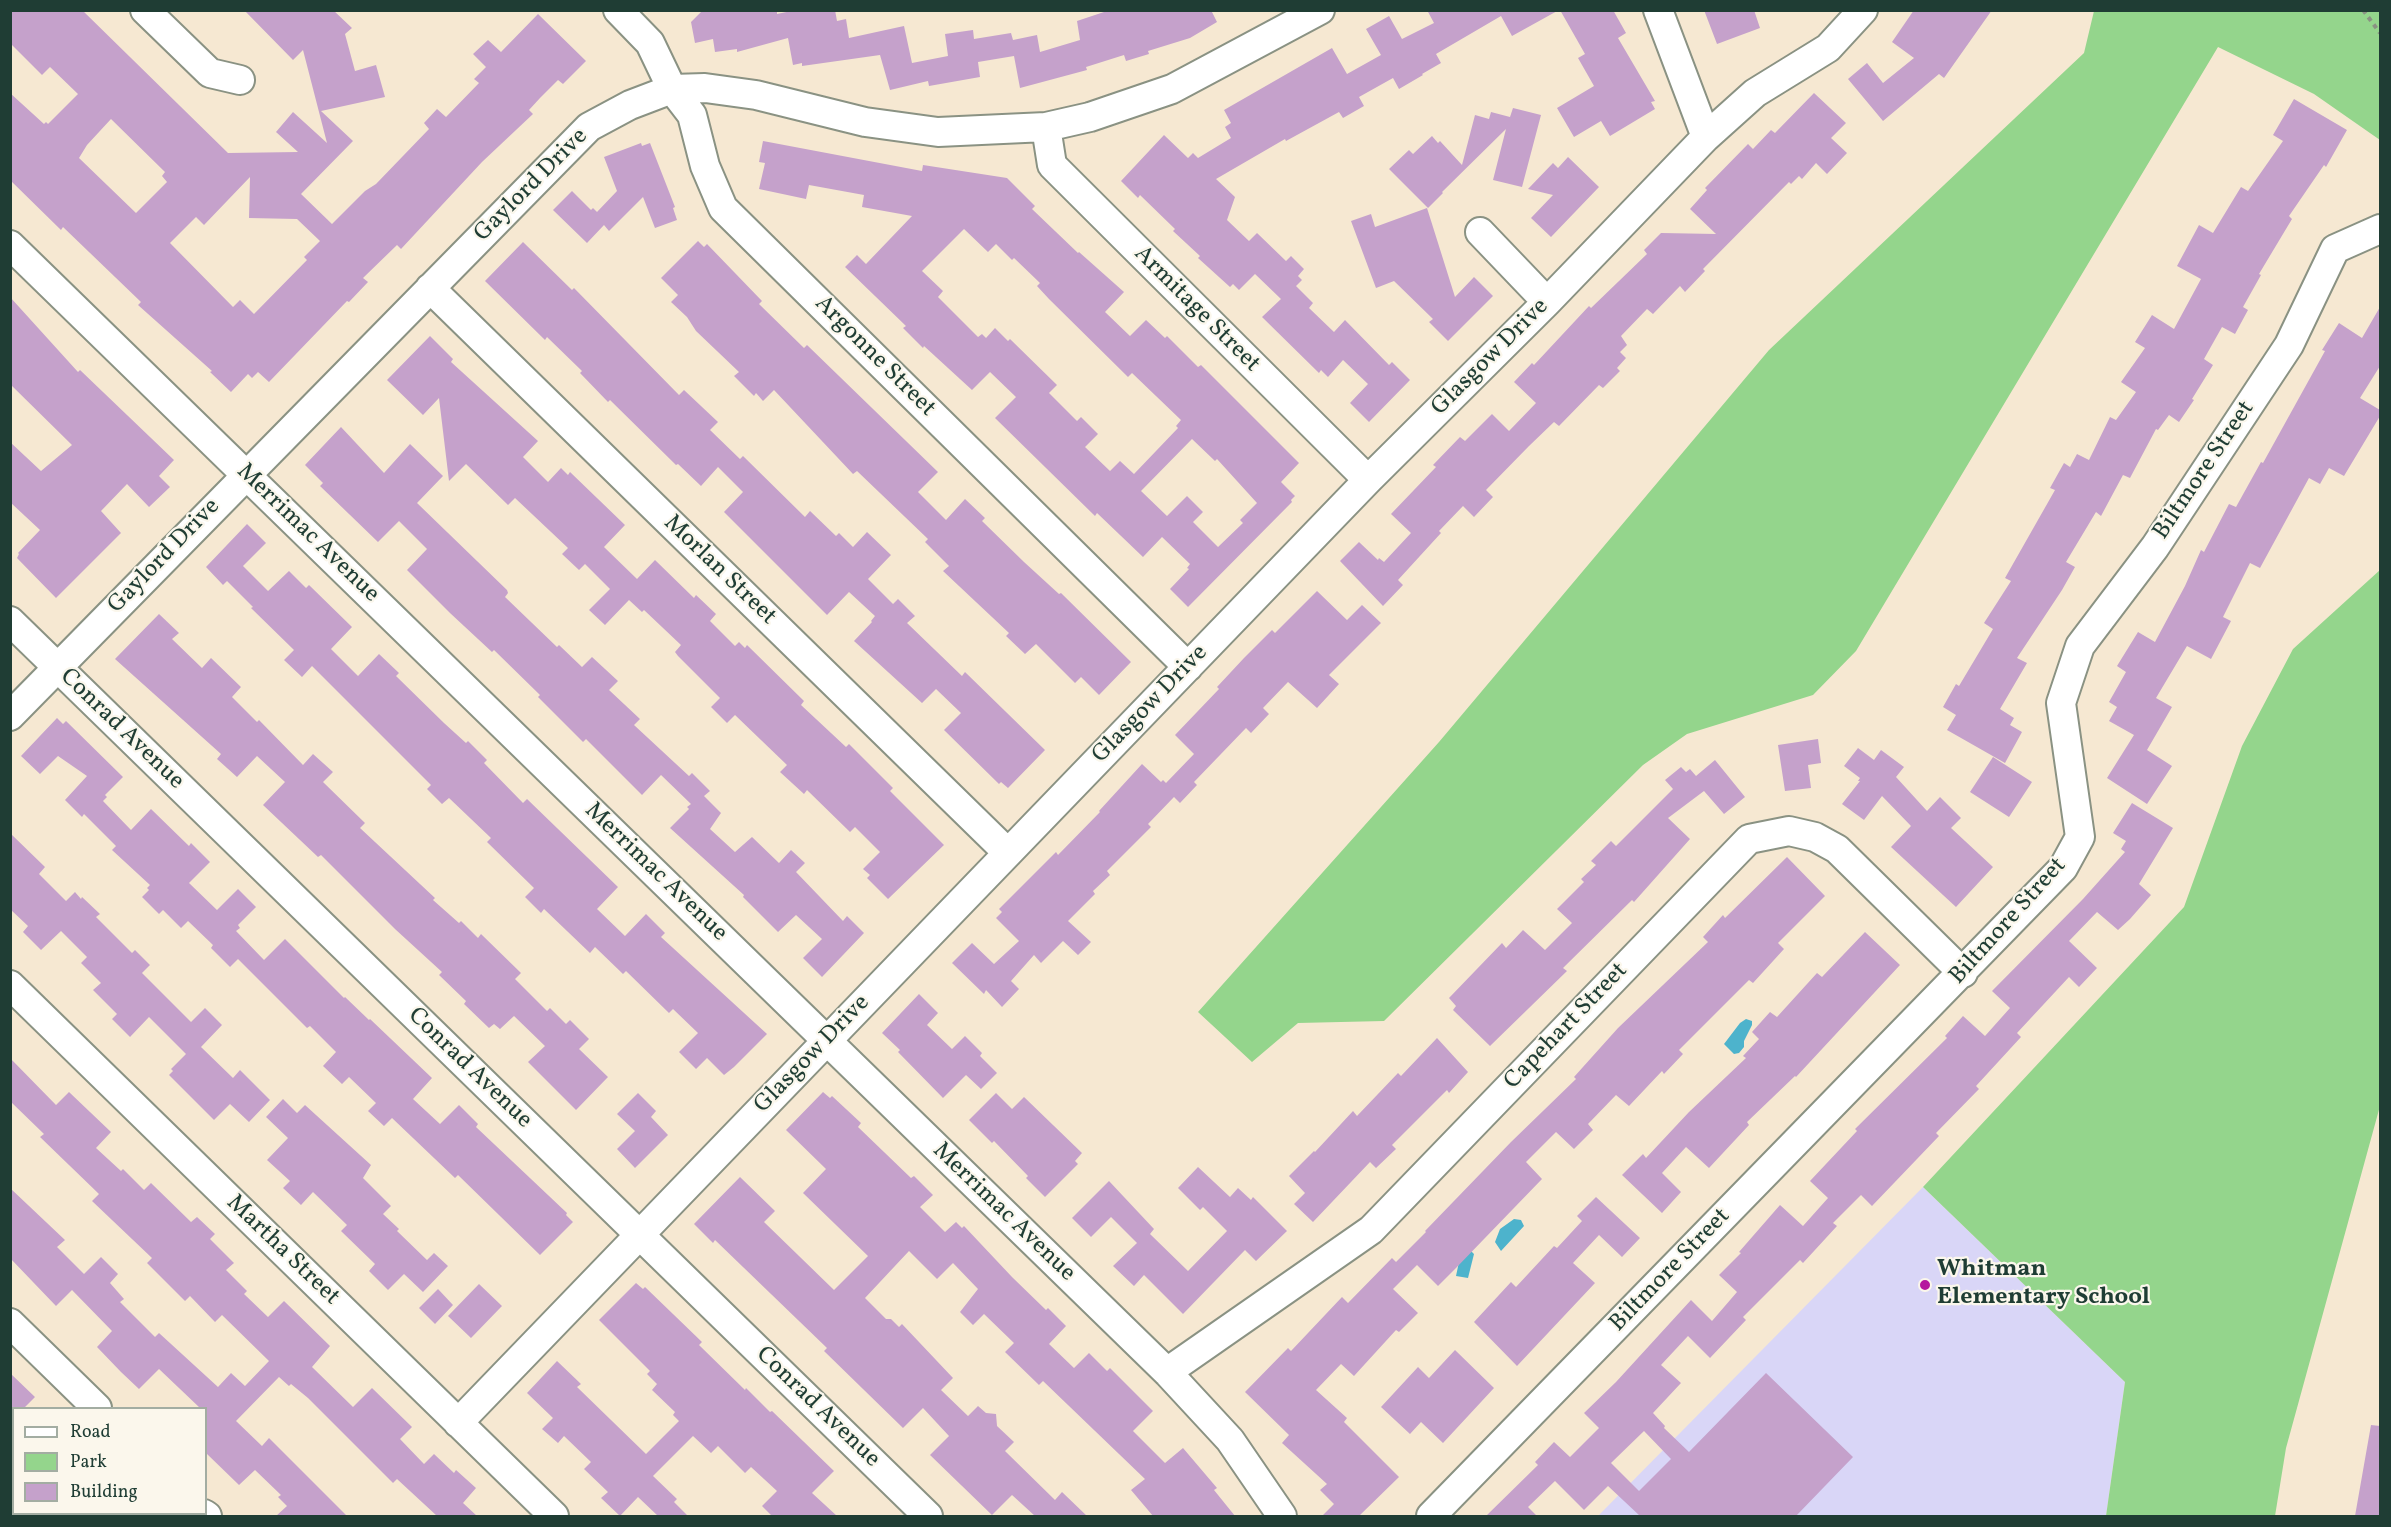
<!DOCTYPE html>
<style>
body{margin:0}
#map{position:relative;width:2391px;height:1527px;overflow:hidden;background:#f6e8d2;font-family:Vollkorn,serif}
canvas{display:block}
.frame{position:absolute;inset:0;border:12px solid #1f3d34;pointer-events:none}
.legend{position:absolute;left:12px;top:1407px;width:195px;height:108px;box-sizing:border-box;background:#fbf7ec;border:2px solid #a3ada2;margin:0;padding:8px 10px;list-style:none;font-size:18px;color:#1f3d34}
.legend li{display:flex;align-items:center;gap:12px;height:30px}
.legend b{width:30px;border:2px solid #a3ada2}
</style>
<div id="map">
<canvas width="2391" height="1527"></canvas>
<div class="frame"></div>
<ul class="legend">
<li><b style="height:8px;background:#fff"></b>Road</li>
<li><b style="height:16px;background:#94d58c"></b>Park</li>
<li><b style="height:16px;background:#c5a1cb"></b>Building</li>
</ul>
</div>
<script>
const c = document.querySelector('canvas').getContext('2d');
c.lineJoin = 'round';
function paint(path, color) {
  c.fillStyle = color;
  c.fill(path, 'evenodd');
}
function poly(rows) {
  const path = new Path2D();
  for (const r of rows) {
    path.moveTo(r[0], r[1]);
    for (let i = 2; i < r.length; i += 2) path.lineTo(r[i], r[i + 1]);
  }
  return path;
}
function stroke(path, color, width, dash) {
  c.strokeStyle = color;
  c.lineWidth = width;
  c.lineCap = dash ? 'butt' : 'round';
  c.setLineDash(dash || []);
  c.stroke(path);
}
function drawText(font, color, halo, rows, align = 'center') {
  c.font = font + ' Vollkorn,serif';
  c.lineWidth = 4.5;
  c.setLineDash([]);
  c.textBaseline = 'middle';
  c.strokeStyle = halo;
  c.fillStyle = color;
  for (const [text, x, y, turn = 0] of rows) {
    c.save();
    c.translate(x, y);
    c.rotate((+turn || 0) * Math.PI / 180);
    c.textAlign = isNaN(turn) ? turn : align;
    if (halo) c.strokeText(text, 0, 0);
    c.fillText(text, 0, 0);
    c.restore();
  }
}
const built = poly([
 [1923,1187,2125,1382,2106,1516,1598,1516]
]);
const green = poly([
 [2094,11,2380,11,2380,140,2314,94,2218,47,1856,651,1813,695,1687,734,1643,765,1384,1021,1298,1023,1252,1062,1198,1012,1439,742,1769,350,2084,53],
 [2380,570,2380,1106,2286,1448,2275,1516,2106,1516,2125,1382,1923,1187,2184,907,2242,746,2293,649]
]);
const water = poly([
 [1746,1019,1752,1021,1752,1025,1744,1041,1744,1047,1739,1053,1734,1054,1724,1044,1740,1023],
 [1514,1219,1521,1220,1524,1226,1501,1251,1495,1242,1500,1229],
 [1463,1243,1474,1254,1468,1278,1456,1276]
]);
const building = poly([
 [10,10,82,10,228,153,298,152,276,132,293,112,327,143,303,50,293,60,244,10,333,10,352,28,345,34,355,71,376,65,385,97,321,111,353,141,301,194,332,224,365,191,376,184,429,129,424,123,437,109,446,117,479,83,474,79,486,67,473,54,488,40,501,52,538,14,586,61,563,84,558,80,540,98,529,110,533,114,482,162,401,249,397,245,363,278,368,282,349,302,347,301,269,382,258,372,252,378,248,374,231,392,210,372,212,371,138,305,141,302,63,227,61,230,10,180,10,93,44,124,46,122,48,124,78,94,50,67,42,75,10,43],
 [111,119,165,172,162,176,167,182,136,213,79,158,87,145],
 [250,177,249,218,297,219,320,241,304,257,307,260,254,314,240,300,233,307,170,243,196,217,204,225],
 [703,10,777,10,777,14,796,10,835,10,837,21,846,19,849,38,904,26,912,63,948,56,945,34,973,30,974,39,1011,33,1013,40,1037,35,1040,52,1080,40,1077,21,1110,10,1211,10,1217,22,1190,38,1148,51,1149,54,1126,61,1124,55,1086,67,1087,70,1020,88,1014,56,978,62,980,77,929,86,928,81,890,90,880,55,802,66,802,63,793,65,788,38,737,52,737,49,715,52,713,39,695,43,691,22],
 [1427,10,1559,10,1512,36,1501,16,1436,54,1441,63,1422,74,1423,75,1399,89,1393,78,1359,97,1364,106,1343,118,1339,112,1286,141,1285,139,1216,179,1235,197,1227,220,1249,241,1257,233,1286,261,1291,256,1304,269,1298,276,1302,280,1296,286,1313,303,1309,308,1334,332,1345,320,1389,365,1392,362,1410,380,1369,422,1350,403,1368,384,1343,360,1328,377,1321,370,1319,373,1262,317,1281,299,1255,274,1239,290,1233,284,1230,287,1198,258,1200,256,1173,231,1175,229,1140,195,1138,198,1121,181,1164,135,1188,158,1193,153,1198,158,1231,138,1225,127,1231,123,1224,110,1332,48,1347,74,1381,55,1366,29,1389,16,1402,39,1434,23],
 [1560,10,1613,10,1626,33,1618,38,1655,101,1651,102,1655,109,1610,136,1601,121,1574,137,1557,108,1594,86,1578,58,1585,54],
 [1704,10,1754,10,1760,28,1717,44],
 [1914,10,1992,10,1944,78,1939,74,1883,121,1848,79,1867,63,1883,83,1914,58,1892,42],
 [1814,93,1846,123,1831,138,1847,153,1827,174,1816,163,1802,179,1799,176,1791,184,1789,182,1703,269,1705,271,1685,292,1680,286,1653,314,1647,309,1621,336,1627,345,1620,352,1626,358,1617,368,1620,371,1603,388,1599,385,1559,426,1554,422,1529,446,1486,490,1493,497,1474,517,1463,506,1439,531,1441,533,1398,580,1403,585,1383,606,1340,561,1359,542,1378,560,1379,558,1384,562,1411,533,1391,514,1436,467,1433,465,1460,437,1465,441,1492,414,1509,431,1536,403,1514,382,1532,363,1534,365,1589,306,1591,308,1647,254,1644,250,1661,233,1716,234,1690,209,1707,190,1705,188,1748,144,1753,149,1771,130,1775,133],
 [2294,99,2347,130,2326,167,2324,165,2289,216,2292,219,2259,274,2261,275,2243,307,2248,310,2235,334,2222,327,2204,359,2213,365,2192,399,2194,400,2179,422,2169,415,2158,430,2156,429,2130,478,2123,475,2101,516,2096,512,2066,562,2075,567,2062,590,2017,658,2027,663,2000,709,2014,718,2010,725,2022,732,2005,763,1947,730,1956,715,1943,707,1956,684,1959,686,1993,629,1984,623,2011,581,2005,578,2055,490,2050,488,2064,463,2070,467,2077,454,2089,460,2110,417,2116,420,2136,392,2121,382,2145,348,2135,342,2152,315,2174,329,2201,279,2177,266,2199,225,2213,233,2241,187,2248,191,2283,141,2273,135],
 [1513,108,1541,115,1522,187,1493,180,1506,129,1442,192,1443,193,1428,208,1389,169,1409,150,1413,154,1432,136,1438,143,1440,141,1462,165,1475,115,1489,119,1491,112,1510,117],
 [763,141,922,171,923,165,1007,178,1035,206,1032,209,1078,253,1079,252,1124,292,1105,312,1130,336,1146,320,1165,338,1167,336,1198,367,1201,365,1299,463,1281,482,1295,496,1291,500,1292,502,1188,607,1170,589,1189,569,1187,568,1190,564,1162,537,1143,557,1097,513,1095,516,995,418,1016,397,990,372,972,390,924,346,923,348,903,328,906,326,845,267,857,255,866,264,912,216,862,207,864,195,809,185,806,199,759,189,765,163,759,162],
 [964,229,988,252,996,244,1012,260,1014,258,1040,283,1037,286,1049,299,1128,377,1132,373,1181,420,1176,426,1178,428,1134,474,1120,461,1110,471,1085,447,1098,434,1081,417,1077,421,1049,393,1057,385,1010,339,1008,341,995,328,986,338,982,334,978,337,938,297,943,291,922,271],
 [1192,439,1215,461,1217,459,1257,503,1240,520,1243,523,1218,547,1193,522,1203,512,1187,496,1167,516,1141,491],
 [641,143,642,146,650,143,675,207,673,208,677,220,655,228,643,197,609,231,604,225,587,243,553,210,572,191,591,210,593,208,597,212,617,191,604,157],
 [1568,157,1599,187,1551,237,1531,218,1553,195,1528,189,1553,163,1558,168],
 [1427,208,1455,297,1474,277,1493,296,1448,341,1429,322,1433,319,1394,281,1376,288,1351,221,1371,214,1375,227],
 [698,241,704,247,707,244,762,301,759,304,804,348,807,345,938,472,918,492,946,520,965,499,985,518,982,521,1024,562,1059,594,1061,593,1131,662,1099,695,1081,677,1075,683,1036,644,1025,654,1006,636,1009,633,943,571,949,566,925,542,928,539,857,471,853,474,774,390,763,401,756,393,754,396,734,376,739,372,696,331,687,317,671,302,678,295,661,278],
 [523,242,572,290,574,288,679,395,684,390,718,422,710,430,740,459,743,456,805,517,810,511,836,536,839,533,853,547,867,532,891,555,868,579,893,604,898,599,915,616,907,623,962,676,965,672,1045,750,1008,788,1001,782,999,784,944,730,961,713,936,689,922,703,854,641,872,622,871,621,875,616,849,592,827,615,724,512,743,492,718,467,701,486,678,464,676,465,610,400,608,402,580,373,582,371,547,337,545,340,485,281],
 [10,297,78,372,80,370,174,460,159,476,170,487,149,507,127,484,101,511,121,533,56,598,17,558,19,554,18,553,40,530,10,502,10,442,41,471,72,445,10,384],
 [2380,307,2380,366,2360,398,2380,410,2380,416,2344,476,2329,468,2320,484,2309,478,2260,568,2250,563,2223,617,2231,621,2211,659,2187,646,2156,698,2172,707,2147,750,2172,766,2147,804,2107,778,2134,735,2109,721,2117,707,2109,702,2126,672,2117,666,2138,632,2155,642,2185,586,2201,550,2204,552,2229,504,2236,507,2261,462,2263,463,2325,351,2322,350,2339,323,2362,338],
 [430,336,453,359,451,362,538,441,523,457,548,482,561,468,568,475,570,472,625,525,604,547,637,579,655,560,694,598,696,595,716,614,710,621,735,646,739,642,745,648,747,645,804,701,801,705,846,747,849,744,893,788,890,791,944,845,888,899,867,878,870,875,863,869,880,852,855,827,850,832,807,790,804,794,780,772,787,765,735,715,727,723,711,707,720,698,678,656,675,652,681,645,644,610,642,612,629,600,605,625,589,610,610,589,585,564,579,570,562,554,568,548,515,498,508,505,466,464,449,481,439,398,423,415,387,380],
 [341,427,384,473,410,444,443,476,417,503,507,590,508,593,505,597,557,647,559,645,582,667,592,657,618,681,609,690,640,719,634,725,689,776,692,773,710,791,704,796,721,813,710,829,735,852,752,837,779,863,791,850,805,863,796,872,843,921,847,916,864,933,822,977,803,958,822,939,796,915,778,932,743,897,744,895,670,828,689,809,687,807,691,804,661,775,642,795,586,739,583,742,538,697,540,695,494,650,492,652,450,613,407,570,427,549,399,521,378,542,320,486,323,483,305,465],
 [247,524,266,543,243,566,268,591,289,571,306,588,309,585,352,627,331,649,358,676,379,654,399,673,396,676,444,723,466,743,468,741,487,760,484,763,523,803,527,799,618,887,597,909,625,936,646,914,665,933,661,937,767,1034,734,1067,724,1075,707,1058,696,1069,679,1052,698,1033,673,1009,669,1013,626,971,623,974,595,947,590,953,544,909,541,913,525,897,534,888,487,842,491,838,449,798,442,804,427,789,431,785,312,666,302,677,284,660,294,650,251,608,253,607,227,581,223,585,206,567],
 [1317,591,1347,620,1362,605,1381,623,1329,675,1339,684,1317,708,1288,682,1263,708,1269,714,1251,733,1246,728,1194,782,1197,785,1180,803,1174,797,1148,824,1151,827,1107,871,1110,875,1093,891,1095,894,1068,921,1091,942,1078,955,1063,941,1041,963,1034,955,1011,981,1019,989,1002,1007,986,990,984,994,952,963,972,943,994,964,1019,941,996,918,1002,912,999,909,1056,852,1058,855,1100,812,1099,811,1142,764,1161,782,1163,780,1166,783,1194,754,1175,735,1219,689,1217,687,1244,658,1272,630,1275,633],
 [159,614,179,633,172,639,202,668,211,658,241,687,232,697,257,722,259,720,303,765,313,754,333,772,323,782,365,823,360,828,435,898,433,900,459,923,461,921,478,938,481,934,521,973,515,979,547,1011,550,1008,566,1024,570,1020,589,1039,579,1049,608,1077,576,1110,528,1062,545,1046,514,1016,500,1029,494,1024,489,1028,464,1004,466,1001,439,975,442,972,395,929,321,855,318,857,263,805,285,782,257,756,237,777,217,759,221,754,115,659],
 [57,718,63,724,66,721,123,777,105,795,107,797,103,801,131,830,151,809,189,846,191,843,210,862,189,883,217,910,238,889,256,907,238,925,240,928,236,931,264,960,285,939,344,998,345,997,369,1020,370,1019,432,1078,413,1099,440,1124,459,1105,478,1124,476,1127,567,1213,566,1215,573,1222,540,1255,458,1175,455,1178,392,1118,384,1126,368,1111,376,1103,349,1077,342,1084,323,1066,336,1052,310,1026,307,1028,238,959,230,967,211,948,213,945,188,921,181,928,163,910,159,914,142,897,149,890,147,888,150,885,112,850,116,846,84,814,82,817,65,800,87,776,58,756,40,774,21,756],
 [1818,739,1821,763,1808,765,1811,788,1785,791,1778,745],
 [1858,748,1874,760,1881,750,1904,767,1896,777,1927,811,1940,797,1961,818,1951,828,1993,867,1956,907,1891,847,1911,826,1882,796,1864,820,1842,804,1860,781,1858,781,1860,778,1844,766],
 [1993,757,2032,782,2009,817,1970,792],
 [1715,760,1745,797,1724,814,1704,791,1668,818,1690,839,1634,902,1632,900,1563,968,1567,971,1490,1046,1453,1010,1456,1006,1449,998,1502,943,1506,948,1523,930,1545,950,1572,923,1557,909,1584,882,1581,879,1596,865,1591,861,1611,841,1616,846,1673,789,1665,780,1681,767,1686,772,1690,769,1696,776],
 [2132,803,2173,828,2139,884,2151,895,2130,919,2118,930,2097,912,2069,941,2097,968,2079,987,2069,977,2017,1033,2021,1037,1976,1086,1979,1089,1936,1133,1939,1136,1872,1206,1861,1195,1833,1223,1837,1226,1803,1263,1800,1260,1743,1317,1746,1320,1710,1358,1688,1336,1661,1365,1681,1383,1653,1413,1665,1426,1664,1428,1689,1452,1766,1373,1853,1457,1796,1516,1640,1516,1608,1486,1584,1510,1555,1481,1528,1507,1537,1516,1486,1516,1538,1465,1535,1462,1554,1442,1570,1457,1599,1428,1584,1413,1616,1382,1691,1300,1712,1321,1737,1292,1719,1275,1741,1253,1739,1252,1780,1205,1803,1226,1828,1198,1810,1181,1857,1131,1855,1129,1947,1038,1945,1036,1963,1016,1985,1036,2010,1008,1992,991,2083,899,2125,852,2121,849,2126,841,2113,833],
 [1644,1431,1671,1459,1639,1491,1611,1463],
 [10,833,45,867,39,874,66,901,75,892,81,899,82,897,100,914,96,917,132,953,135,950,150,965,142,973,191,1022,205,1008,222,1025,201,1047,233,1078,240,1070,270,1100,249,1122,230,1104,214,1120,169,1075,173,1071,171,1069,186,1054,149,1017,130,1037,112,1019,117,1014,93,990,101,983,81,963,87,957,61,931,41,950,23,932,28,926,10,909],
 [1787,857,1825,896,1778,943,1784,949,1753,983,1749,980,1679,1050,1683,1054,1664,1074,1662,1071,1629,1106,1616,1095,1588,1124,1593,1130,1574,1149,1556,1132,1526,1162,1542,1179,1456,1268,1438,1286,1417,1265,1393,1289,1418,1313,1399,1332,1396,1330,1354,1376,1341,1364,1316,1390,1347,1418,1344,1422,1399,1477,1359,1516,1322,1516,1334,1504,1320,1490,1327,1484,1282,1443,1289,1435,1245,1392,1288,1348,1291,1351,1342,1297,1348,1303,1392,1258,1396,1262,1426,1232,1425,1231,1511,1142,1576,1079,1574,1077,1618,1028,1708,942,1703,937,1723,915,1725,918],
 [1865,932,1900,965,1796,1077,1795,1076,1747,1122,1749,1125,1709,1168,1686,1147,1662,1173,1681,1192,1662,1213,1622,1175,1643,1154,1646,1158,1689,1112,1746,1058,1743,1056,1759,1039,1752,1032,1770,1012,1777,1017,1817,973,1822,977],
 [919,994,938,1013,927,1025,952,1049,965,1036,982,1053,980,1056,997,1073,981,1089,966,1075,943,1098,898,1052,900,1050,882,1033],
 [1437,1038,1468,1072,1449,1093,1447,1090,1392,1145,1396,1149,1376,1168,1370,1162,1313,1222,1294,1204,1305,1193,1289,1176,1314,1151,1315,1152,1353,1111,1357,1116,1398,1073,1401,1076],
 [10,1058,56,1105,69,1092,111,1132,96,1148,121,1171,123,1169,144,1190,151,1183,191,1222,197,1217,215,1234,210,1239,234,1263,226,1270,247,1291,244,1294,268,1317,284,1301,330,1346,312,1367,353,1407,372,1388,412,1427,400,1439,424,1464,434,1454,454,1473,456,1470,476,1488,463,1503,477,1516,437,1516,397,1479,393,1483,308,1398,291,1384,289,1386,279,1377,236,1421,262,1446,269,1438,347,1516,276,1516,287,1506,278,1497,281,1495,255,1470,239,1485,206,1453,206,1408,200,1408,159,1369,139,1389,121,1372,97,1347,112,1331,72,1290,56,1306,10,1258,10,1188,65,1240,57,1247,84,1274,101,1257,118,1274,110,1283,124,1299,120,1302,155,1337,159,1333,218,1387,231,1373,245,1386,269,1361,222,1315,215,1322,190,1296,185,1301,147,1263,152,1258,92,1201,99,1194,40,1137,44,1134,10,1101],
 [823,1092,830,1098,832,1096,861,1123,858,1127,911,1178,914,1176,933,1195,920,1207,945,1232,956,1222,962,1228,964,1226,1012,1277,1046,1310,1048,1308,1066,1326,1049,1344,1074,1368,1089,1353,1107,1371,1110,1368,1153,1411,1133,1431,1165,1463,1183,1448,1217,1488,1214,1490,1235,1516,1153,1516,1131,1490,1145,1479,1043,1381,1039,1385,1005,1352,1014,1343,984,1314,973,1325,960,1312,978,1289,953,1263,937,1279,909,1251,865,1298,886,1319,891,1319,899,1327,902,1324,953,1378,941,1390,968,1416,978,1406,986,1413,996,1414,997,1426,1014,1442,1005,1451,1055,1500,1062,1492,1087,1516,1035,1516,1012,1495,992,1515,930,1455,949,1436,923,1408,903,1428,824,1351,827,1348,715,1240,713,1243,694,1224,740,1177,775,1211,764,1222,834,1290,868,1256,803,1193,826,1169,786,1130],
 [638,1093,656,1111,651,1117,668,1135,635,1168,617,1149,635,1131,617,1114],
 [996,1093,1012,1109,1024,1097,1082,1153,1075,1161,1078,1164,1045,1197,1026,1178,1028,1176,994,1141,992,1143,969,1120],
 [283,1099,297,1113,305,1105,371,1165,363,1178,391,1206,383,1214,399,1229,397,1231,427,1260,434,1253,448,1266,423,1292,404,1274,388,1290,369,1271,375,1264,341,1231,347,1225,313,1192,301,1205,283,1188,290,1181,267,1160,288,1138,266,1117],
 [1198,1167,1230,1197,1238,1188,1251,1200,1253,1197,1287,1231,1256,1261,1245,1250,1183,1314,1144,1275,1134,1286,1113,1266,1137,1243,1111,1217,1091,1237,1072,1218,1109,1181,1154,1229,1150,1234,1188,1271,1227,1231,1203,1207,1200,1210,1178,1188],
 [1596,1197,1640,1238,1622,1257,1599,1235,1573,1263,1595,1283,1517,1366,1474,1322,1511,1282,1516,1287,1554,1246,1557,1248,1582,1221,1577,1216],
 [636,1283,643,1289,645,1287,702,1342,699,1345,745,1390,746,1388,770,1412,772,1411,834,1471,812,1493,837,1516,772,1516,762,1506,777,1491,751,1467,745,1473,718,1446,711,1453,693,1436,653,1476,677,1499,674,1502,688,1516,658,1516,638,1497,620,1516,601,1498,608,1492,584,1469,591,1462,564,1436,558,1443,542,1429,553,1418,527,1393,557,1361,581,1384,577,1387,646,1454,679,1421,673,1415,675,1412,652,1390,657,1384,647,1374,650,1371,599,1320],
 [479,1284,502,1306,471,1338,448,1316],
 [438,1289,453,1305,435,1324,419,1308],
 [1455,1350,1494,1388,1443,1443,1421,1422,1410,1434,1381,1407,1418,1367,1429,1378],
 [10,1373,35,1397,24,1408,10,1408],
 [2371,1425,2380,1426,2380,1516,2355,1516]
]);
const path = poly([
 [2363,10,2380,33]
]);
const minor = poly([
 [145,10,210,73,240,80],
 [618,10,650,43,672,89,692,115,705,166,723,208,1188,667],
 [1658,10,1706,137],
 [1046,127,1052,165,1368,480],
 [1480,232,1547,302],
 [10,245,1167,1372,1230,1440,1282,1516],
 [430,288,1008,853],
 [10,621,928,1516],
 [10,716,589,127,630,105,672,89,705,88,756,95,865,122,938,132,1046,127,1090,117,1172,89,1320,10],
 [10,985,554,1516],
 [10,1323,97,1408],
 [1167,1372,1371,1230,1749,839,1789,831,1815,837,1837,849,1963,973],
 [458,1423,1368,480,1547,302,1706,137,1755,93,1828,48,1863,10],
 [204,1514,207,1516],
 [1431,1516,2063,868,2080,837,2061,703,2080,646,2155,547,2289,345,2335,249,2380,229]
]);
const markers = [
 [1925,1285,6,"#b5179e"]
];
const streetNames = [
 ["Gaylord Drive",532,186,-45],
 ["Armitage Street",1196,310,45],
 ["Argonne Street",874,357,45],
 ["Glasgow Drive",1491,358,-45],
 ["Biltmore Street",2205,471,-56],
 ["Merrimac Avenue",307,534,44],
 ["Gaylord Drive",165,557,-46],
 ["Morlan Street",719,571,44],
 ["Glasgow Drive",1151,705,-46],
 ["Conrad Avenue",121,730,44],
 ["Merrimac Avenue",655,873,44],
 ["Biltmore Street",2009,922,-48],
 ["Capehart Street",1567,1027,-46],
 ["Glasgow Drive",813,1055,-46],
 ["Conrad Avenue",469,1069,44],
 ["Merrimac Avenue",1003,1213,44],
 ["Martha Street",282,1251,44],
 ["Biltmore Street",1671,1271,-46],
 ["Conrad Avenue",817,1408,44]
];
const poiNames = [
 ["Whitman",1937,1271],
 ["Elementary School",1937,1299]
];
paint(built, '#d9d6f7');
paint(green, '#94d58c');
paint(water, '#4db3cc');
paint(building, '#c5a1cb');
stroke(minor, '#8a9283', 32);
stroke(path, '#8a9283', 4, [4.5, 4.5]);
stroke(minor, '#fff', 28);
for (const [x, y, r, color] of markers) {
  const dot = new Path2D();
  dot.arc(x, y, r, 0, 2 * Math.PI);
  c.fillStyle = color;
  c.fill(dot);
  stroke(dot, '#fbf7ec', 2);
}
drawText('24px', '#1f3d34', '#fbf7ec', streetNames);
drawText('bold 24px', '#1f3d34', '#fbf7ec', poiNames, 'left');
</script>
